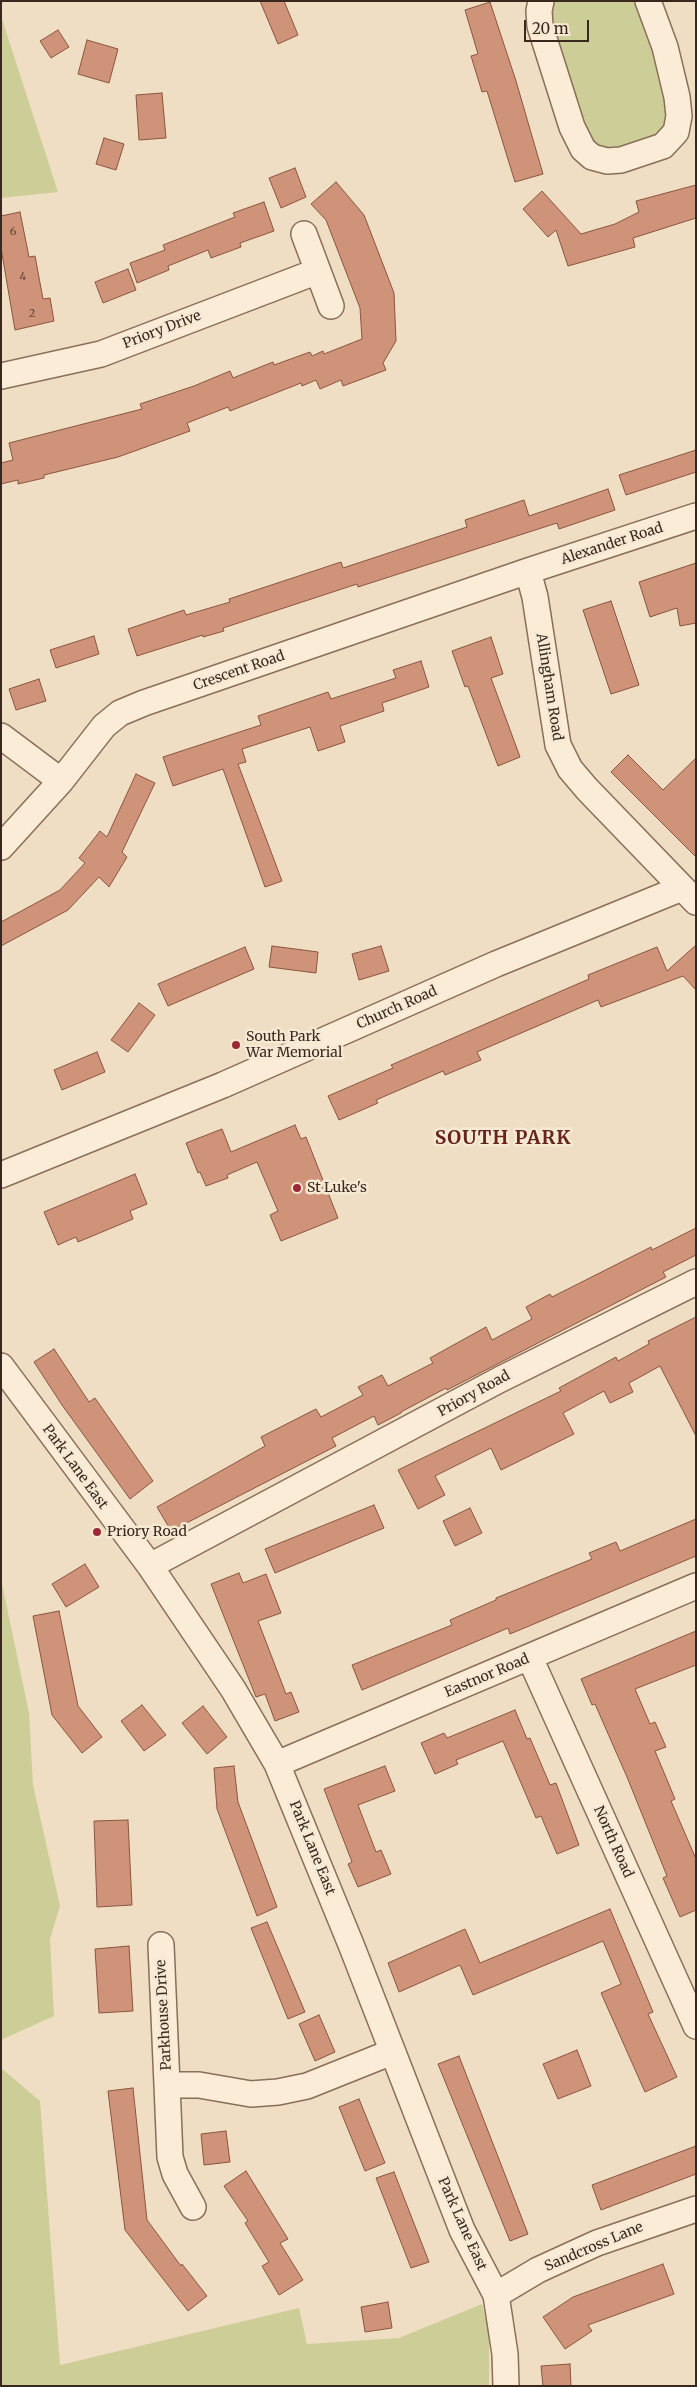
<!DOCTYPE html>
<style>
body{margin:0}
#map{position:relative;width:697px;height:2387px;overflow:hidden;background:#efdec3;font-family:Merriweather,serif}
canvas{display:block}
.frame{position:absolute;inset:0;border:2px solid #3a281e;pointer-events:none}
.scale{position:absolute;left:524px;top:20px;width:65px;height:22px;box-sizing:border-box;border:2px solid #3a281e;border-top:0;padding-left:6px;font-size:15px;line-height:18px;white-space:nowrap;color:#3a281e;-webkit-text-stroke:4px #f6e9d3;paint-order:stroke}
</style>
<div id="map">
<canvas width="697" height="2387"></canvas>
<div class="frame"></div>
<div class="scale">20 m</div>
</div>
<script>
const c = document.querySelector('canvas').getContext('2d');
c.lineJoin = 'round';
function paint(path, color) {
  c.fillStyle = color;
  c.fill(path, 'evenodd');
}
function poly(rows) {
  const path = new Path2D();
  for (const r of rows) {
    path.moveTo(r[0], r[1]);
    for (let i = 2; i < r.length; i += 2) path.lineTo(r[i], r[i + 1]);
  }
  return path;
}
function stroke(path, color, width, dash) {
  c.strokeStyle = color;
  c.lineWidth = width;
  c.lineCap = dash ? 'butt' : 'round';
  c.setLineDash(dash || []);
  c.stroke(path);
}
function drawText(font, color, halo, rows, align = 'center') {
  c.font = font + ' Merriweather,serif';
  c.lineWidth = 5;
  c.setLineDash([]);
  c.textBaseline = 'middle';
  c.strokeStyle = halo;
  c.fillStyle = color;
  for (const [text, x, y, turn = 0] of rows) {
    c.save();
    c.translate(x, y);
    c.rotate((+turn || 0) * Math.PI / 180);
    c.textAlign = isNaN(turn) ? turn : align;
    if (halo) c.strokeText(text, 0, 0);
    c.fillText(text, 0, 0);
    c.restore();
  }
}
const green = poly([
 [552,1,639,1,669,94,666,122,658,135,632,152,603,149,589,140,549,14],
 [1,16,58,192,1,198],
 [1,1579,29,1713,33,1785,60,1906,50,1939,54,2016,1,2040],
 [1,2068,40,2101,60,2365,299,2308,307,2344,399,2338,482,2304,489,2334,489,2386,1,2386]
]);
const building = poly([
 [260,1,284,1,298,35,278,44,260,1],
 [490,2,516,81,543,174,515,182,487,91,482,92,471,56,478,54,465,10,490,2],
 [58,30,69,47,51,58,40,41,58,30],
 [87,40,118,49,109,83,78,74,87,40],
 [162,93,166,138,139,140,136,95,162,93],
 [104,138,124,144,116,170,96,164,104,138],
 [295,168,306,197,281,208,269,178,295,168],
 [336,182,364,215,394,293,396,341,383,363,386,370,343,386,341,380,320,389,316,380,302,386,301,383,230,411,228,407,187,423,190,431,118,457,44,475,44,478,18,484,18,480,1,484,1,463,13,460,9,443,142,409,140,404,194,386,230,371,233,378,273,362,274,365,310,352,312,356,323,351,324,354,362,339,360,308,326,220,311,204,336,182],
 [696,185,696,218,633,238,635,247,568,266,556,230,548,237,523,209,542,191,581,234,615,224,639,212,636,201,696,185],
 [264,202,274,231,240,243,241,247,211,258,208,250,168,266,169,270,137,283,130,263,165,250,163,245,235,217,233,213,264,202],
 [20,212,29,257,35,256,43,299,50,298,54,321,15,330,1,248,1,216,20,212],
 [128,269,136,290,103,303,95,282,128,269],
 [696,450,696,472,626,495,619,475,696,450],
 [608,489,615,510,559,529,557,523,358,587,357,584,223,628,224,631,203,637,203,635,137,656,128,629,184,610,186,615,230,602,229,599,341,562,343,568,467,527,465,520,524,500,529,516,608,489],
 [696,563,696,623,680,626,677,608,650,617,639,582,696,563],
 [611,601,639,685,611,694,583,610,611,601],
 [94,636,99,654,56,668,50,650,94,636],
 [491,637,503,674,491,678,520,757,498,766,468,686,465,687,452,651,491,637],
 [421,661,429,687,382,703,384,711,340,726,345,742,318,751,310,727,242,749,246,762,238,764,282,881,265,887,223,769,173,786,163,757,261,725,258,716,328,692,331,699,396,678,393,670,421,661],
 [39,679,46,701,16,710,9,689,39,679],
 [628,755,663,790,696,758,696,857,611,772,628,755],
 [136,774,155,783,122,852,127,857,109,887,99,877,68,910,1,946,1,922,60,890,85,863,79,858,100,831,107,837,136,774],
 [696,945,696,990,683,976,601,1007,598,1000,477,1052,481,1060,445,1075,443,1071,376,1100,378,1103,339,1120,328,1096,393,1068,391,1065,589,979,588,975,657,947,667,971,696,945],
 [272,946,318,952,316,973,269,967,272,946],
 [381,946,389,971,359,980,352,954,381,946],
 [245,947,254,969,168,1006,158,984,245,947],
 [139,1003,155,1015,128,1052,111,1040,139,1003],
 [97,1052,105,1072,62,1090,54,1070,97,1052],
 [295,1125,301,1139,306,1137,338,1218,281,1241,270,1215,278,1211,257,1162,227,1175,228,1178,206,1186,200,1172,198,1173,186,1143,222,1129,231,1152,295,1125],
 [135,1174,147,1204,130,1211,133,1219,78,1242,76,1237,58,1245,44,1212,135,1174],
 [696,1228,696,1255,663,1272,666,1277,447,1390,446,1388,401,1412,401,1413,378,1425,374,1416,332,1438,336,1446,171,1531,157,1507,265,1446,261,1437,316,1409,321,1417,363,1395,358,1387,382,1375,388,1386,433,1363,430,1358,486,1327,492,1340,532,1319,526,1307,550,1294,552,1297,651,1247,652,1250,696,1228],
 [696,1317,696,1436,660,1366,629,1383,633,1392,610,1403,604,1391,563,1413,574,1434,501,1470,491,1448,435,1476,445,1495,418,1509,398,1470,561,1391,559,1388,616,1357,618,1361,649,1344,648,1341,696,1317],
 [54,1349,89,1402,95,1398,153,1481,130,1499,62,1405,34,1362,54,1349],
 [374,1505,384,1528,275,1573,265,1549,374,1505],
 [470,1508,482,1533,455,1546,443,1521,470,1508],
 [696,1519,696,1556,510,1634,508,1628,362,1690,352,1665,452,1625,450,1620,496,1600,496,1598,592,1559,589,1553,616,1542,620,1551,696,1519],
 [85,1564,99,1587,66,1607,52,1584,85,1564],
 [239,1573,243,1583,266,1574,281,1613,258,1621,286,1694,291,1692,299,1712,275,1721,265,1694,256,1697,211,1584,239,1573],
 [59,1611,78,1706,102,1737,82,1753,52,1715,33,1616,59,1611],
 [696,1631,696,1665,635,1689,650,1724,655,1722,666,1747,655,1751,675,1799,671,1801,696,1859,696,1910,680,1917,663,1878,667,1876,627,1777,595,1704,592,1705,581,1679,696,1631],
 [142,1705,166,1735,144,1751,121,1721,142,1705],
 [203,1706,227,1737,207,1754,182,1723,203,1706],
 [515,1710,527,1739,530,1738,550,1785,556,1783,579,1845,557,1854,541,1816,536,1818,503,1741,456,1760,458,1764,435,1774,421,1743,444,1733,447,1738,515,1710],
 [234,1766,238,1802,277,1907,257,1916,217,1809,214,1768,234,1766],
 [385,1766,395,1791,358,1805,376,1852,381,1850,391,1874,358,1887,348,1864,352,1862,324,1789,385,1766],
 [128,1820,132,1905,97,1907,94,1821,128,1820],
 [610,1909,653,2012,648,2014,677,2077,645,2092,601,1993,621,1984,603,1941,473,1995,460,1965,399,1992,388,1963,465,1929,480,1963,610,1909],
 [267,1922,305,2012,288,2019,251,1928,267,1922],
 [129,1946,133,2011,99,2013,95,1949,129,1946],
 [319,2015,335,2052,315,2061,299,2024,319,2015],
 [577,2050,591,2086,558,2099,543,2064,577,2050],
 [459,2056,528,2234,510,2241,438,2064,459,2056],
 [133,2088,147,2220,181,2266,182,2264,207,2296,188,2311,125,2230,108,2091,133,2088],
 [359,2099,385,2163,365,2171,339,2107,359,2099],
 [226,2131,230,2162,204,2165,201,2134,226,2131],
 [696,2146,696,2174,601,2210,592,2185,696,2146],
 [246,2171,288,2239,280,2243,303,2280,279,2295,262,2266,269,2262,245,2223,248,2221,224,2186,246,2171],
 [394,2172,429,2262,411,2268,376,2178,394,2172],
 [663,2264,674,2294,588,2325,592,2331,565,2349,543,2317,573,2297,663,2264],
 [388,2302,392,2328,365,2332,361,2307,388,2302],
 [570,2364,571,2386,543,2386,541,2366,570,2364]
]);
const minor = poly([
 [541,1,539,11,540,26,572,127,583,149,592,157,607,161,621,160,663,146,676,132,679,116,677,97,665,47,648,1],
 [304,234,331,306],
 [1,376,101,354,318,271],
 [528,571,535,597,558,745,570,769,587,789,696,902],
 [1,736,61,781],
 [1,847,61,781,104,726,120,713,144,703,528,571,696,516],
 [1,1175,223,1085,496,964,682,888],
 [1,1366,150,1566,233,1689,277,1764,352,1947,462,2230,496,2295,505,2354,506,2386],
 [150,1566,499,1380,696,1282],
 [530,1658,696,2026],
 [277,1764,696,1586],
 [161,1945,167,2085,199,2085,251,2094,278,2092,307,2086,392,2052],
 [167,2085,170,2157,175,2174,193,2207],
 [496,2295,538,2270,597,2243,696,2209]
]);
const markers = [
 [236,1045,5,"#9a2835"],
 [297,1188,5,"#9a2835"],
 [97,1532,5,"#9a2835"]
];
const numberNames = [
 ["6",13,232],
 ["4",23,277],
 ["2",32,314]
];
const streetNames = [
 ["Priory Drive",162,330,-21],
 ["Alexander Road",612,544,-18],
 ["Crescent Road",239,671,-19],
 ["Allingham Road",549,687,81],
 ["Church Road",397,1008,-24],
 ["Priory Road",474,1394,-29],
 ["Park Lane East",75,1467,54],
 ["Eastnor Road",487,1676,-23],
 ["North Road",613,1842,66],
 ["Park Lane East",312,1848,68],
 ["Parkhouse Drive",164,2015,-93],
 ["Park Lane East",462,2224,66],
 ["Sandcross Lane",594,2247,-23]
];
const poiNames = [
 ["South Park",246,1037],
 ["War Memorial",246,1053],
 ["St Luke's",307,1188],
 ["Priory Road",107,1532]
];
const districtNames = [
 ["SOUTH PARK",503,1139]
];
paint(green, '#cdce97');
paint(building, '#ce9378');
stroke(building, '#8a553f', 1);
stroke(minor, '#8a6e59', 28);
stroke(minor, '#faecd7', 25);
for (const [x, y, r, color] of markers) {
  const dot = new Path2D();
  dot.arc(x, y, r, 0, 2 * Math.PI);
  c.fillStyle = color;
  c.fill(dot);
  stroke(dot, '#f6e9d3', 2);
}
drawText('11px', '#5f4334', null, numberNames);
drawText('14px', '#3a281e', '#f6e9d3', streetNames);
drawText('14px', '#3a281e', '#f6e9d3', poiNames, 'left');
c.letterSpacing = '1px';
drawText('bold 19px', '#67241c', '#f6e9d3', districtNames);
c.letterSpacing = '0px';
</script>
